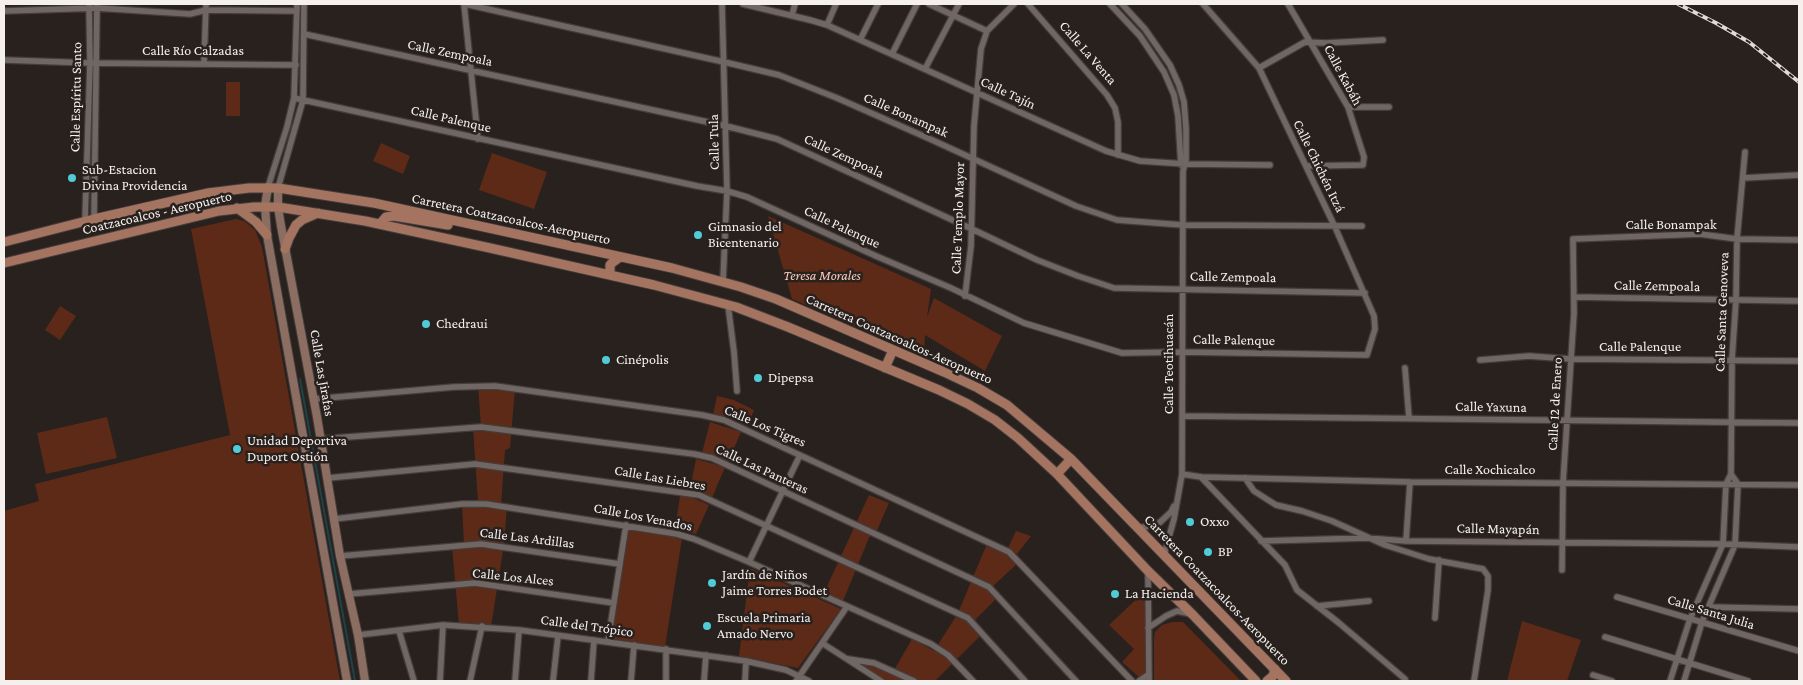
<!DOCTYPE html>
<meta charset="utf-8">
<style>
body{margin:0}
#map{position:relative;width:1803px;height:685px;overflow:hidden;background:#28211e;font-family:"Crimson Pro",serif}
canvas{display:block}
.frame{position:absolute;inset:0;border:5px solid #f5f0ee;pointer-events:none}
</style>
<div id="map">
<canvas width="1803" height="685"></canvas>
<div class="frame"></div>
</div>
<script>
const c = document.querySelector('canvas').getContext('2d');
c.lineJoin = 'round';
function paint(path, color) {
  c.fillStyle = color;
  c.fill(path, 'evenodd');
}
function poly(rows) {
  const path = new Path2D();
  for (const r of rows) {
    path.moveTo(r[0], r[1]);
    for (let i = 2; i < r.length; i += 2) path.lineTo(r[i], r[i + 1]);
  }
  return path;
}
function stroke(path, color, width, dash) {
  c.strokeStyle = color;
  c.lineWidth = width;
  c.lineCap = dash ? 'butt' : 'round';
  c.setLineDash(dash || []);
  c.stroke(path);
}
function drawText(font, color, halo, rows, align = 'center') {
  c.font = font + ' "Crimson Pro",serif';
  c.lineWidth = 5;
  c.setLineDash([]);
  c.textBaseline = 'middle';
  c.strokeStyle = halo;
  c.fillStyle = color;
  for (const [text, x, y, turn = 0] of rows) {
    c.save();
    c.translate(x, y);
    c.rotate((+turn || 0) * Math.PI / 180);
    c.textAlign = isNaN(turn) ? turn : align;
    if (halo) c.strokeText(text, 0, 0);
    c.fillText(text, 0, 0);
    c.restore();
  }
}
const green = poly([
 [226,82,240,82,240,116,226,116],
 [381,143,410,156,403,174,373,161],
 [492,153,547,172,534,209,479,190],
 [768,216,931,289,927,317,934,298,1002,336,985,371,925,335,924,356,792,299],
 [236,219,244,221,255,230,262,247,340,681,155,681,154,680,138,681,4,681,4,511,39,501,35,484,230,435,191,229],
 [60,306,76,316,60,340,45,330],
 [478,385,515,389,510,448,505,450,501,505,507,506,504,544,491,627,459,626,452,546,464,544,462,504,478,503,473,427,481,427],
 [717,396,734,400,754,410,747,428,713,415],
 [107,417,117,458,46,474,37,433],
 [710,422,741,432,728,462,702,453],
 [696,459,725,467,712,498,690,489],
 [869,495,889,503,875,535,871,533,843,601,824,593],
 [680,496,691,497,709,505,696,534,675,529],
 [628,530,682,538,665,647,612,639],
 [1016,531,1031,536,1017,554,1008,548],
 [986,546,1006,554,1017,564,993,586,997,598,972,623,982,634,935,681,884,681,856,663,864,661,893,672,912,639,934,651,958,613],
 [750,568,841,609,798,668,739,656],
 [1145,591,1148,672,1140,678,1122,662,1134,649,1109,625],
 [1522,621,1581,640,1567,681,1507,681],
 [1172,622,1183,622,1241,681,1154,681,1154,639,1155,632,1162,625]
]);
const stream = poly([
 [300,379,355,681]
]);
const street = poly([
 [464,4,478,139],
 [465,4,724,62,779,75,837,98,930,139,1076,206,1117,220,1183,225,1362,226],
 [722,4,727,191,723,281],
 [743,4,810,20,827,25,1106,151,1140,161,1186,164,1270,165],
 [929,4,987,31],
 [1028,4,1107,95,1115,108,1118,122,1118,155],
 [1110,4,1140,36,1164,72,1174,95,1178,116,1181,165],
 [1122,4,1145,29,1170,65,1179,85,1184,102,1186,128,1186,160,1183,171,1182,474,1174,519,1164,555],
 [1288,4,1348,107,1364,157,1363,165,1306,166],
 [4,11,97,8,190,14,206,10,297,11],
 [792,15,795,4],
 [827,25,836,4],
 [304,34,726,126,777,139,972,229,1037,260,1078,276,1114,288,1365,293],
 [860,40,878,4],
 [892,54,917,4],
 [4,60,90,63,296,65],
 [204,64,206,4],
 [1259,68,1305,42,1326,43,1383,40],
 [925,69,959,4],
 [294,98,697,186,727,191,747,197,876,256,951,288,1024,323,1122,353,1182,352,1367,355,1375,329,1374,316,1335,227,1259,68,1203,4],
 [1348,107,1389,107],
 [1743,178,1799,175],
 [268,187,287,127,294,98,297,4],
 [278,188,303,100,304,4],
 [94,219,97,4],
 [85,221,90,63,89,4],
 [965,296,971,246,974,126,981,49,987,31,1014,4],
 [1574,297,1799,301],
 [728,305,734,352,737,391],
 [1480,360,1529,356,1570,359,1799,361],
 [1405,368,1409,418],
 [314,399,454,387,495,386,702,415,724,420,1009,552,1132,681],
 [1182,416,1799,423],
 [321,439,481,427,694,454,712,458,989,587,1076,681],
 [1182,474,1201,477,1410,482,1799,485],
 [1201,477,1285,565,1297,590,1339,623,1405,679],
 [328,478,475,464,699,495,968,618,1025,681],
 [1245,478,1254,491,1276,505,1302,511,1332,521,1385,545,1429,559,1483,569,1488,576,1488,590,1474,681],
 [334,519,462,504,486,504,677,534,694,539,749,562,931,644,948,655,973,681],
 [1137,528,1157,525,1171,512,1174,506],
 [1261,541,1367,538,1406,541,1723,544,1799,547],
 [1406,541,1410,482],
 [340,556,481,544,620,564],
 [749,562,800,455],
 [1562,570,1563,483,1574,313,1573,239,1700,234,1737,239,1799,240],
 [1148,571,1149,681],
 [349,594,475,583,614,603],
 [1617,597,1799,651],
 [1317,606,1369,601],
 [1708,607,1799,609],
 [1435,618,1439,560],
 [1148,628,1166,616,1177,611,1191,614],
 [399,631,414,681],
 [358,635,443,625,519,630,746,661,786,670,809,681],
 [1605,637,1748,681],
 [608,641,626,525],
 [822,643,881,681],
 [848,659,874,663,914,681],
 [1593,675,1612,681],
 [440,681,443,625],
 [470,681,482,626],
 [515,681,519,630],
 [553,681,558,636],
 [591,681,594,640],
 [631,681,634,645],
 [666,681,666,649],
 [704,681,706,655],
 [745,681,746,661],
 [796,681,846,608],
 [1139,681,1149,674],
 [1670,681,1690,619,1723,544,1726,484,1731,474,1732,359,1736,300,1737,239,1745,152],
 [1684,681,1702,622,1735,545,1738,484,1731,474]
]);
const secondary = poly([
 [268,187,265,206,267,235,347,681],
 [278,188,278,207,281,226,317,417,340,556,358,635,365,681]
]);
const primary = poly([
 [237,208,256,222,267,235],
 [380,224,386,217,394,216,448,225],
 [4,242,94,219,208,193,249,188,278,188,374,203,672,268,741,287,776,299,944,372,978,388,1007,405,1071,459,1286,681],
 [285,249,289,238,296,225,302,220,318,213],
 [4,263,219,211,254,207,278,207,365,221,490,248,654,285,736,307,788,327,939,390,968,404,995,420,1018,438,1057,474,1148,571,1193,615,1256,681],
 [610,275,610,265,613,262,620,257],
 [885,368,893,350],
 [1057,474,1071,459],
 [1267,681,1273,676,1275,669]
]);
const rail = poly([
 [1678,4,1716,23,1749,42,1799,82]
]);
const markers = [
 [72,178,5,"#52cbd8"],
 [698,235,5,"#52cbd8"],
 [426,324,5,"#52cbd8"],
 [606,360,5,"#52cbd8"],
 [758,378,5,"#52cbd8"],
 [237,449,5,"#52cbd8"],
 [1190,522,5,"#52cbd8"],
 [1208,552,5,"#52cbd8"],
 [712,583,5,"#52cbd8"],
 [1115,594,5,"#52cbd8"],
 [707,626,5,"#52cbd8"]
];
const streetNames = [
 ["Calle Río Calzadas",193,51],
 ["Calle Zempoala",450,53,12],
 ["Calle La Venta",1088,53,49],
 ["Calle Kabáh",1343,75,62],
 ["Calle Tajín",1008,93,25],
 ["Calle Espíritu Santo",76,97,-89],
 ["Calle Bonampak",906,115,24],
 ["Calle Palenque",451,119,13],
 ["Calle Tula",714,142,-91],
 ["Calle Zempoala",844,156,25],
 ["Calle Chichén Itzá",1319,166,64],
 ["Coatzacoalcos - Aeropuerto",157,213,-13],
 ["Calle Templo Mayor",958,218,-88],
 ["Carretera Coatzacoalcos-Aeropuerto",511,219,12],
 ["Calle Bonampak",1671,225],
 ["Calle Palenque",842,227,25],
 ["Calle Zempoala",1233,277,1],
 ["Calle Zempoala",1657,286,1],
 ["Calle Santa Genoveva",1722,312,-88],
 ["Carretera Coatzacoalcos-Aeropuerto",899,339,24],
 ["Calle Palenque",1234,340,1],
 ["Calle Palenque",1640,347],
 ["Calle Teotihuacán",1169,364,-90],
 ["Calle Las Jirafas",322,373,80],
 ["Calle 12 de Enero",1555,404,-87],
 ["Calle Yaxuna",1491,407,1],
 ["Calle Los Tigres",765,426,23],
 ["Calle Las Panteras",762,469,25],
 ["Calle Xochicalco",1490,470],
 ["Calle Las Liebres",660,478,10],
 ["Calle Los Venados",643,517,11],
 ["Calle Mayapán",1498,529,1],
 ["Calle Las Ardillas",527,538,7],
 ["Calle Los Alces",513,577,6],
 ["Carretera Coatzacoalcos-Aeropuerto",1217,590,46],
 ["Calle Santa Julia",1711,612,17],
 ["Calle del Trópico",587,626,8]
];
const poiNames = [
 ["Sub-Estacion",82,170],
 ["Divina Providencia",82,186],
 ["Gimnasio del",708,227],
 ["Bicentenario",708,243],
 ["Chedraui",436,324],
 ["Cinépolis",616,360],
 ["Dipepsa",768,378],
 ["Unidad Deportiva",247,441],
 ["Duport Ostión",247,457],
 ["Oxxo",1200,522],
 ["BP",1218,552],
 ["Jardín de Niños",722,575],
 ["Jaime Torres Bodet",722,591],
 ["La Hacienda",1125,594],
 ["Escuela Primaria",717,618],
 ["Amado Nervo",717,634]
];
const parkNames = [
 ["Teresa Morales",822,276]
];
paint(green, '#5d2a17');
stroke(stream, '#1b4449', 2);
stroke(street, '#433d3b', 8);
stroke(secondary, '#433d3b', 10);
stroke(primary, '#433d3b', 11);
stroke(street, '#706764', 5.5);
stroke(secondary, '#8b6d62', 8);
stroke(primary, '#a57461', 9);
stroke(rail, '#e0dad8', 4);
stroke(rail, '#28211e', 2, [5.5]);
for (const [x, y, r, color] of markers) {
  const dot = new Path2D();
  dot.arc(x, y, r, 0, 2 * Math.PI);
  c.fillStyle = color;
  c.fill(dot);
  stroke(dot, '#28211e', 2);
}
drawText('14px', '#f5f0ee', '#28211e', streetNames);
drawText('14px', '#f5f0ee', '#28211e', poiNames, 'left');
drawText('italic 14px', '#facbba', '#28211e', parkNames);
</script>
